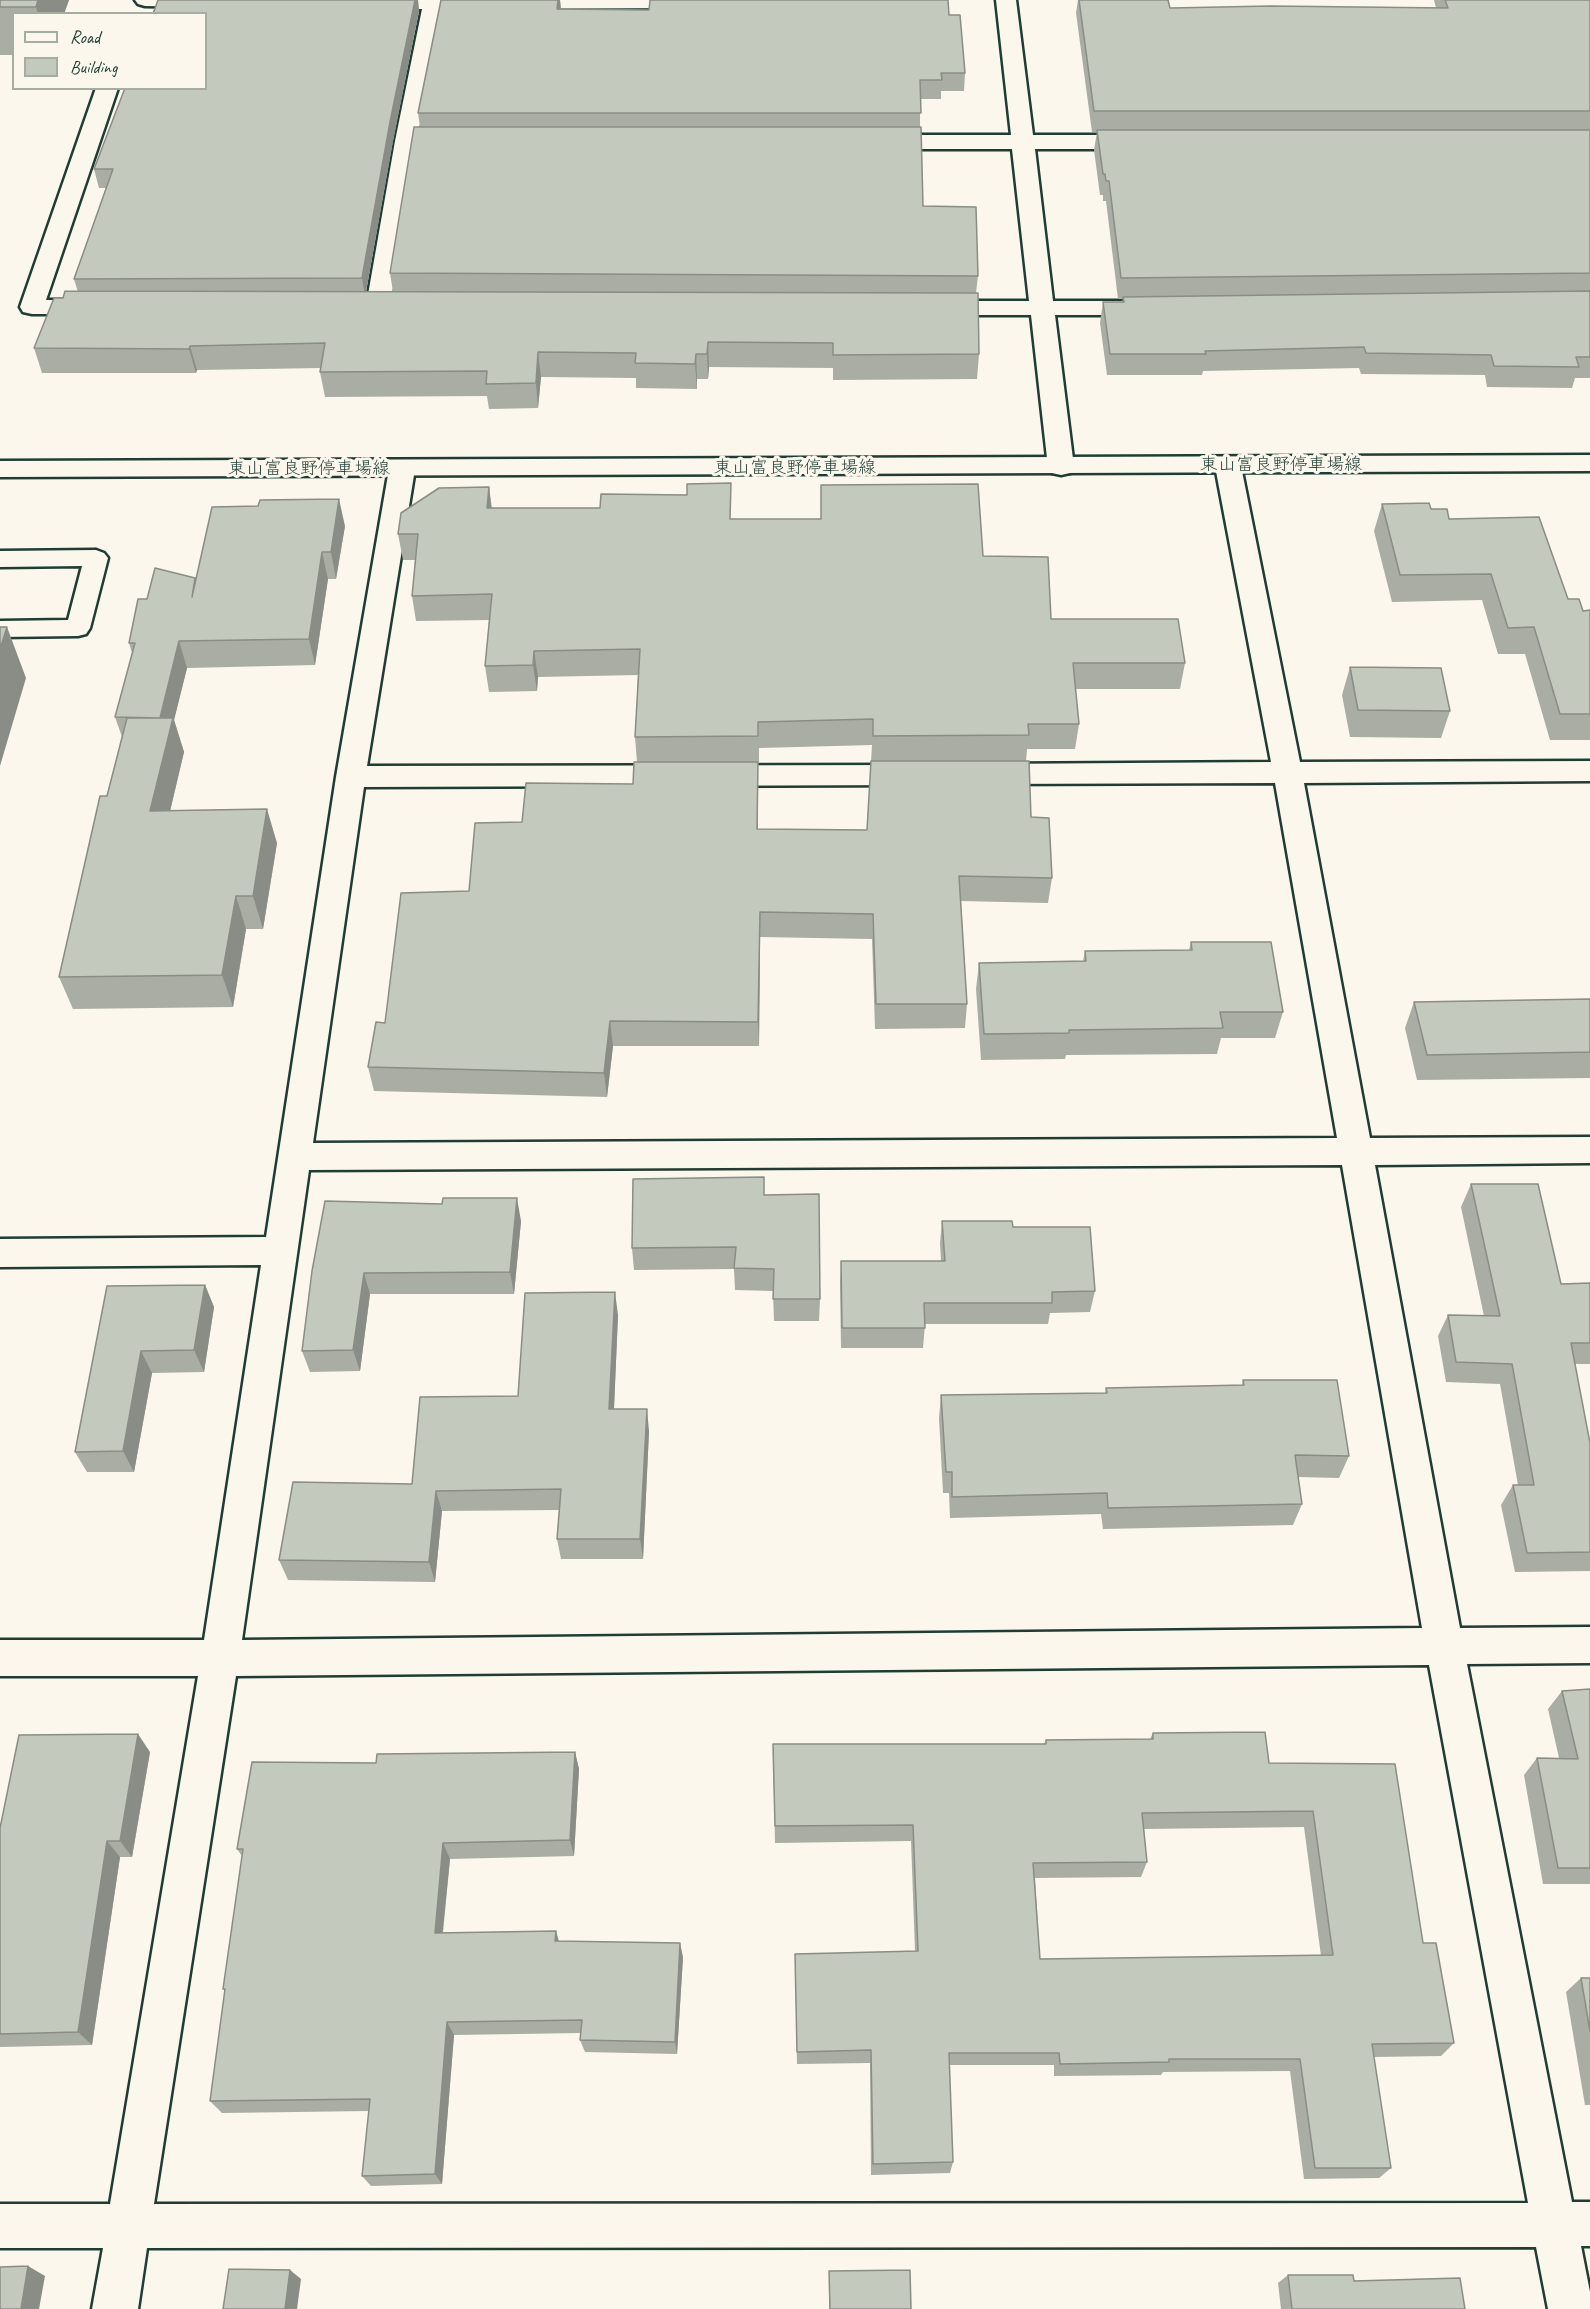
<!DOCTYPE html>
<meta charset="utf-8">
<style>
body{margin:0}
#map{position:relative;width:1590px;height:2309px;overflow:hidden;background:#fbf7ec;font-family:Caveat,sans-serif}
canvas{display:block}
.legend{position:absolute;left:12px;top:12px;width:195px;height:78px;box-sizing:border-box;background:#fbf7ec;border:2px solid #a3ada2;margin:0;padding:8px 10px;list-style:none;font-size:18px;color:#1f3d34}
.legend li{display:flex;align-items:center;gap:12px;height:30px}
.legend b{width:30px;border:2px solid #a3ada2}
</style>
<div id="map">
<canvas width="1590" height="2309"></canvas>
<ul class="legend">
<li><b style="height:8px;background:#fbf7ec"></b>Road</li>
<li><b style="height:16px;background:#c4c9be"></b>Building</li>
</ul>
</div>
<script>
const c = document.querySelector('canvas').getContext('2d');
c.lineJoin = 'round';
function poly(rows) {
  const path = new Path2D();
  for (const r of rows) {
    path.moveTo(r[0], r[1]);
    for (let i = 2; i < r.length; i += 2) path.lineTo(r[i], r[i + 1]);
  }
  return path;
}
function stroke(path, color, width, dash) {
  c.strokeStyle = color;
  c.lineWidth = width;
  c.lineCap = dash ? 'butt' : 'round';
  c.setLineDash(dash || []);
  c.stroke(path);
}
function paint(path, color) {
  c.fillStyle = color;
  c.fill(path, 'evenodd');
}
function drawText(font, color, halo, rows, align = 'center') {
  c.font = font + ' Caveat,"Klee One",sans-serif';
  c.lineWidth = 6;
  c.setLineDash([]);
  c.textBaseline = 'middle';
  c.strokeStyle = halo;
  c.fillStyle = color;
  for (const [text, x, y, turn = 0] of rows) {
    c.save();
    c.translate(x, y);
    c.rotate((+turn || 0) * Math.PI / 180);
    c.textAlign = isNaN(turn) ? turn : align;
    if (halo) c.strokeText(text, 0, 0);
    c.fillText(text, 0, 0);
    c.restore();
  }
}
const lane = poly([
 [96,550,104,553,108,558,90,628,86,634,78,636,0,637,0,621,68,620,82,566,0,567,0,551,96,550]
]);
const street = poly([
 [135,0,213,0,213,1,210,5,203,7,145,6,138,4,135,0],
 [367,0,704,0,705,2,702,6,695,8,443,9,418,134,458,134,466,136,469,141,466,146,458,148,416,148,390,306,386,311,378,313,370,311,366,306,395,141,422,9,375,9,368,7,365,3,367,0],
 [996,0,1016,0,1033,135,1139,135,1147,137,1150,142,1147,147,1139,149,1035,149,1053,301,1147,301,1156,303,1159,308,1156,313,1147,315,1055,315,1074,467,1070,473,1061,475,1052,473,1048,467,1031,315,935,315,926,313,923,308,926,303,935,301,1029,301,1012,149,876,149,868,147,865,142,868,137,876,135,1011,135,996,0],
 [96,88,118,88,46,300,94,300,103,302,106,307,103,312,94,314,32,314,23,312,20,307,96,88],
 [1228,458,1237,460,1241,466,1300,762,1590,761,1590,781,1304,783,1370,1138,1590,1137,1590,1163,1375,1165,1460,1628,1590,1627,1590,1663,1467,1664,1572,2202,1590,2202,1590,2246,1581,2246,1590,2292,1590,2309,1548,2309,1536,2247,147,2248,138,2309,92,2309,103,2248,0,2248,0,2204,110,2204,198,1676,0,1676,0,1640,204,1640,261,1265,0,1267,0,1239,266,1237,336,777,389,469,393,463,402,461,411,463,415,469,367,766,916,765,926,768,930,775,926,782,916,785,364,787,313,1143,1337,1138,1275,783,986,784,976,781,972,774,976,767,986,764,1271,762,1215,466,1219,460,1228,458],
 [1342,1165,1422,1628,242,1640,309,1170,1342,1165],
 [1429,1665,1528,2203,154,2204,236,1676,1429,1665]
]);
const secondary = poly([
 [1590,455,1590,471,0,477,0,461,1590,455]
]);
const wall = poly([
 [0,0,69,0,64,14,14,14,14,55,0,55],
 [158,0,418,0,419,11,393,141,366,292,393,292,390,273,420,127,418,113,441,0,560,0,561,9,949,15,965,73,964,91,941,91,941,99,920,99,920,127,923,206,978,276,976,293,979,354,977,379,833,380,833,368,709,367,708,379,697,379,697,389,636,388,636,378,541,377,538,408,489,409,487,396,325,397,320,372,321,368,197,370,196,373,42,373,34,348,63,298,78,292,74,279,106,188,99,188,94,169],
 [1078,0,1168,0,1170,8,1436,8,1434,0,1590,0,1590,378,1575,378,1572,388,1487,387,1485,375,1361,374,1359,368,1203,371,1202,375,1107,375,1100,323,1103,302,1122,302,1123,299,1118,299,1106,201,1103,201,1103,195,1100,195,1094,150,1097,132,1092,132,1076,13],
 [821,485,983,556,1051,619,1185,663,1180,689,1075,689,1079,724,1075,749,1027,749,1026,761,1031,817,1052,878,1048,903,961,901,967,1004,965,1028,875,1029,872,939,760,937,759,1046,613,1046,607,1097,374,1091,368,1067,385,1023,469,891,522,822,633,784,637,762,635,737,638,675,538,677,537,691,489,692,485,666,489,620,416,621,412,596,415,560,403,560,398,534,489,487,492,508,731,519,821,519],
 [872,745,867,830,758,829,758,762,759,762,759,748],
 [1382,504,1431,509,1449,519,1568,599,1583,611,1590,610,1590,740,1550,740,1525,654,1498,654,1482,600,1392,602,1374,531],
 [345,526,336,579,328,579,315,665,187,668,174,720,184,752,170,811,277,843,263,929,246,929,233,1007,73,1009,59,977,122,737,115,717,132,653,129,643,147,599],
 [1350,667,1450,711,1441,738,1350,737,1342,695],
 [1191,942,1283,1012,1275,1038,1221,1038,1217,1054,1066,1055,1065,1059,981,1060,976,989,979,963,1083,961,1085,951,1189,950],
 [1590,999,1590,1078,1417,1080,1405,1028,1414,1002],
 [1471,1184,1561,1284,1590,1283,1590,1364,1575,1364,1590,1443,1590,1571,1515,1572,1501,1505,1513,1485,1518,1485,1500,1384,1446,1382,1438,1336,1448,1315,1484,1316,1461,1207],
 [764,1195,820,1299,819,1321,774,1321,773,1291,735,1290,734,1269,634,1270,632,1248],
 [521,1221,514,1294,370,1294,360,1371,310,1372,302,1351,312,1271],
 [942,1221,1013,1227,1095,1291,1090,1312,1050,1313,1048,1324,925,1324,923,1348,841,1348,840,1282,841,1261,941,1261,940,1243],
 [205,1285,214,1307,204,1372,152,1373,134,1472,87,1472,75,1452,107,1286],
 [618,1315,614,1409,649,1431,643,1559,561,1559,557,1539,559,1510,442,1511,435,1582,288,1580,279,1560,412,1484],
 [1243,1380,1349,1456,1339,1478,1298,1477,1302,1504,1293,1525,1103,1529,1101,1514,950,1518,949,1493,943,1493,939,1418,941,1395,1105,1393,1106,1388,1242,1385],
 [1590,1689,1590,1884,1543,1884,1524,1775,1537,1758,1559,1758,1548,1709,1562,1691],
 [1153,1733,1269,1763,1395,1764,1423,1943,1454,2043,1441,2056,1374,2057,1391,2168,1379,2178,1304,2179,1290,2071,1163,2072,1161,2075,1054,2076,1054,2065,949,2065,953,2162,950,2173,871,2175,870,2063,797,2064,795,1954,915,1951,911,1841,775,1843,773,1744,1044,1744,1046,1740,1150,1739],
 [1304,1827,1321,1956,1040,1959,1035,1878,1141,1877,1147,1862,1144,1829],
 [150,1752,132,1857,120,1857,92,2045,0,2047,0,1828],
 [575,1752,579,1769,574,1856,450,1859,443,1933,559,1941,683,1957,677,2054,585,2052,580,2040,581,2033,454,2035,442,2184,371,2186,362,2176,369,2111,222,2113,210,2101,225,1991,223,1989,242,1856,237,1849,376,1763],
 [1581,1978,1590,1978,1590,2105,1585,2105,1566,1992],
 [829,2271,911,2309,829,2309],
 [1288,2275,1354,2281,1465,2309,1281,2309,1278,2283]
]);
const shadedWall = poly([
 [38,0,69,0,64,14,38,14,36,7],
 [415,0,418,0,419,11,393,141,365,297,362,278,390,122],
 [558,0,560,0,561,11,557,9],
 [708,342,709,367,708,379,707,354],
 [190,346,197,370,196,373,189,349],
 [538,352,541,377,538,408,536,383],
 [696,354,697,379,697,389,695,364],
 [489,487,492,514,487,508],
 [339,499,345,526,336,579,331,552],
 [322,552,328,579,315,665,309,639],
 [7,627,26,678,0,766,0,649],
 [179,641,187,668,174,720,184,752,162,845,150,811,160,718],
 [534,651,538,677,537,691,533,665],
 [758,762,758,788,757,854,757,829],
 [267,809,277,843,263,929,253,896],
 [236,896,246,929,233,1007,222,975],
 [760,912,760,937,759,1046,758,1022],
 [610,1021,613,1046,607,1097,604,1073],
 [517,1198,521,1221,514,1294,510,1272],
 [364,1273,370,1294,360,1371,353,1350],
 [205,1285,214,1307,204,1372,194,1350],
 [615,1292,618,1315,613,1431,609,1409],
 [141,1351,152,1373,134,1472,123,1451],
 [647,1409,649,1431,643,1559,640,1539],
 [436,1491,442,1511,435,1582,429,1562],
 [138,1734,150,1752,132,1857,120,1841],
 [575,1752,579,1769,574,1856,570,1840],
 [107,1841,120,1857,92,2045,78,2032],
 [443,1843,450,1859,441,1947,435,1933],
 [556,1931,560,1945,555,1941],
 [680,1943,683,1957,677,2054,675,2042],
 [447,2022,454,2035,442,2184,435,2174],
 [28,2266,45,2276,39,2309,21,2309],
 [290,2270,301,2279,297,2309,285,2309]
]);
const building = poly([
 [0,0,38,0,36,7,0,7,0,0],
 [158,0,415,0,390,122,362,278,74,279,113,169,94,169,125,88,206,88,206,14,153,14,158,0],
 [441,0,558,0,557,9,649,10,650,0,948,0,949,15,960,15,965,73,941,73,942,80,920,80,921,113,418,113,441,0],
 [1079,0,1168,0,1170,8,1270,6,1448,8,1445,0,1590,0,1590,111,1094,111,1079,0],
 [414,127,921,127,923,206,976,207,978,276,390,273,414,127],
 [1097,130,1590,130,1590,273,1121,278,1109,181,1106,181,1105,174,1103,174,1097,130],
 [65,291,978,293,979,354,833,355,833,343,708,342,707,354,696,354,695,364,635,363,636,353,538,352,536,383,486,384,487,371,320,372,325,343,190,346,189,349,34,348,54,298,63,298,65,291],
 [1590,291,1590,357,1576,357,1579,367,1494,366,1491,355,1366,353,1364,347,1205,351,1206,354,1110,354,1103,302,1124,302,1123,297,1590,291],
 [731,483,730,519,821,519,821,485,978,484,983,556,1048,557,1051,619,1178,619,1185,663,1073,663,1079,724,1028,724,1029,735,873,736,873,719,758,722,758,736,635,737,640,649,534,651,533,665,485,666,492,594,412,596,418,534,398,534,401,513,439,488,489,487,487,508,600,508,601,494,687,495,687,484,731,483],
 [339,499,331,552,322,552,309,639,179,641,160,718,115,717,135,643,129,643,138,599,147,599,155,568,195,578,192,597,212,507,258,506,260,500,339,499],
 [1429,503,1431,509,1447,509,1449,519,1539,517,1568,599,1579,599,1583,611,1590,610,1590,714,1560,714,1534,627,1508,628,1491,574,1400,575,1382,504,1429,503],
 [0,627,7,627,0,649,0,627],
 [1350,667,1441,668,1450,711,1358,710,1350,667],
 [127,718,173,718,150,811,267,809,253,896,236,896,222,975,59,977,100,796,107,796,127,718],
 [871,761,1029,761,1031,817,1049,818,1052,878,959,876,967,1004,876,1004,873,914,760,912,758,1022,610,1021,604,1073,368,1067,376,1022,385,1023,401,893,469,891,475,823,522,822,526,783,633,784,634,762,758,762,757,829,867,830,871,761],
 [1191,942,1271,942,1283,1012,1220,1012,1223,1028,1069,1030,1069,1033,984,1034,979,963,1086,961,1085,951,1192,950,1191,942],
 [1590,999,1590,1052,1427,1055,1414,1002,1590,999],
 [764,1177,764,1195,819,1194,820,1299,773,1299,774,1269,734,1268,736,1247,632,1248,633,1179,764,1177],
 [1471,1184,1538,1184,1561,1284,1590,1283,1590,1343,1571,1343,1590,1443,1590,1552,1527,1553,1513,1485,1534,1485,1512,1364,1456,1362,1448,1315,1500,1316,1471,1184],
 [443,1198,517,1198,510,1272,364,1273,353,1350,302,1351,312,1271,325,1201,442,1204,443,1198],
 [942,1221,1012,1221,1013,1227,1090,1227,1095,1291,1052,1292,1052,1303,924,1303,925,1328,842,1328,841,1261,945,1261,942,1221],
 [205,1285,194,1350,141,1351,123,1451,75,1452,107,1286,205,1285],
 [615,1292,609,1409,647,1409,640,1539,557,1539,561,1489,436,1491,429,1562,279,1560,293,1482,412,1484,420,1397,518,1396,525,1293,615,1292],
 [1243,1380,1337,1380,1349,1456,1295,1455,1302,1504,1108,1508,1107,1493,952,1497,952,1472,946,1472,941,1395,1107,1393,1106,1388,1244,1385,1243,1380],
 [1590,1689,1590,1868,1558,1868,1537,1758,1578,1759,1562,1691,1590,1689],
 [1265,1732,1269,1763,1395,1764,1423,1943,1436,1943,1454,2043,1372,2044,1391,2168,1315,2168,1300,2059,1169,2059,1169,2062,1060,2064,1059,2053,949,2053,953,2162,873,2164,871,2050,797,2052,795,1954,918,1951,913,1825,775,1826,773,1744,1046,1744,1046,1740,1153,1739,1153,1733,1265,1732],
 [1313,1811,1333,1955,1040,1959,1033,1863,1147,1862,1142,1813,1313,1811],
 [138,1734,120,1841,107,1841,78,2032,0,2034,0,1828,19,1735,138,1734],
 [575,1752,570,1840,443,1843,435,1933,556,1931,555,1941,680,1943,675,2042,580,2040,582,2020,447,2022,435,2174,362,2176,370,2099,210,2101,225,1989,223,1989,243,1849,237,1849,252,1762,376,1763,377,1754,575,1752],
 [1581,1978,1590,1978,1590,2031,1581,1978],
 [28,2266,21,2309,0,2309,0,2267,28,2266],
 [229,2269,290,2270,285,2309,223,2309,229,2269],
 [910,2270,911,2309,830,2309,829,2271,910,2270],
 [1288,2275,1353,2275,1354,2281,1460,2278,1465,2309,1292,2309,1288,2275]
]);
const farStreetnames = [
 ["東山富良野停車場線",1281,465],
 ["東山富良野停車場線",795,468],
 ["東山富良野停車場線",309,469]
];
stroke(lane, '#1f3d34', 5);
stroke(street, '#1f3d34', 5);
stroke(secondary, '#1f3d34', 5);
paint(lane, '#fbf7ec');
paint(street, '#fbf7ec');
paint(secondary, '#fbf7ec');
paint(wall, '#a9ada3');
paint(shadedWall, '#898d85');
paint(building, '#c4c9be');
stroke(building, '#898d85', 1.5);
drawText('18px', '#1f3d34', '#fbf7ec', farStreetnames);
</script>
